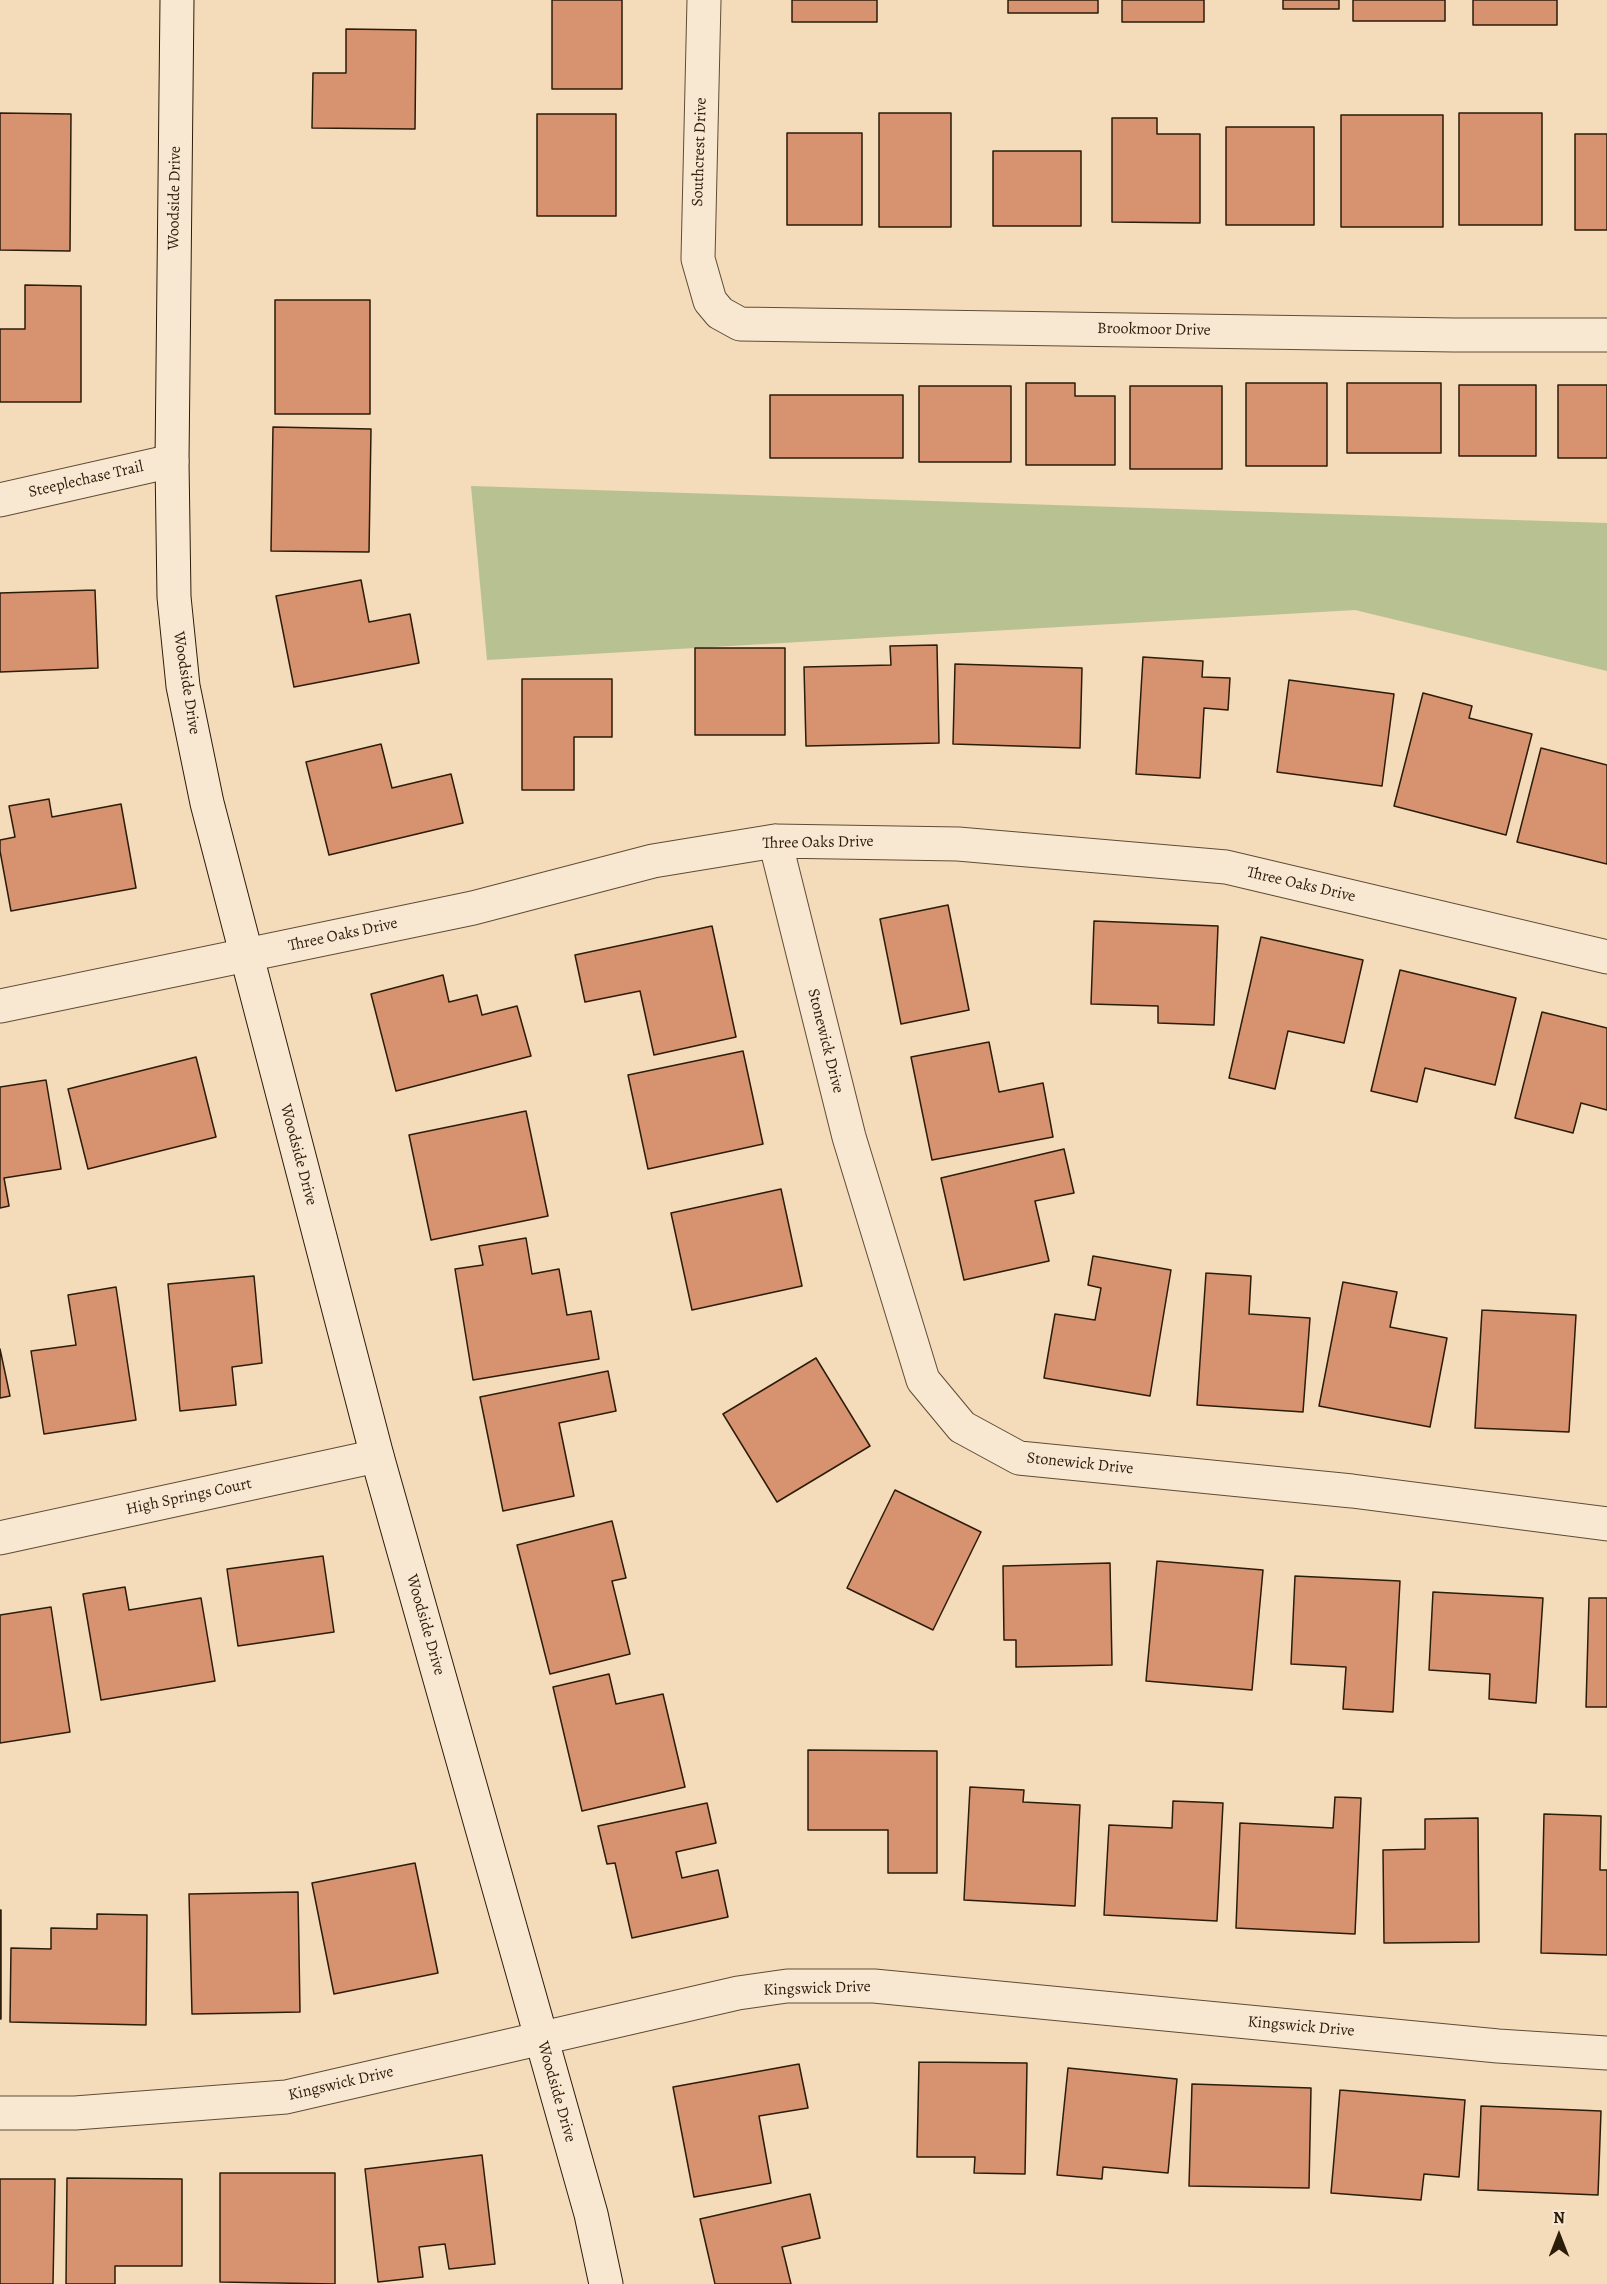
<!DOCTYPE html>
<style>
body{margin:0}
#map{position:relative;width:1607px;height:2284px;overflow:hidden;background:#f4dbb9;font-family:Alegreya,serif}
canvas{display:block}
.north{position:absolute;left:1529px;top:2206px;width:60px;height:60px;-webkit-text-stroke:4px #f8e8d2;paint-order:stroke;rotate:0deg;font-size:16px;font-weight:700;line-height:24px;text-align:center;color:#2c1c0a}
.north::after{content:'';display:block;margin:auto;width:21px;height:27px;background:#2c1c0a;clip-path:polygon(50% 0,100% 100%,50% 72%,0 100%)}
</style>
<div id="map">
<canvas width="1607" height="2284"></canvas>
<div class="north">N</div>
</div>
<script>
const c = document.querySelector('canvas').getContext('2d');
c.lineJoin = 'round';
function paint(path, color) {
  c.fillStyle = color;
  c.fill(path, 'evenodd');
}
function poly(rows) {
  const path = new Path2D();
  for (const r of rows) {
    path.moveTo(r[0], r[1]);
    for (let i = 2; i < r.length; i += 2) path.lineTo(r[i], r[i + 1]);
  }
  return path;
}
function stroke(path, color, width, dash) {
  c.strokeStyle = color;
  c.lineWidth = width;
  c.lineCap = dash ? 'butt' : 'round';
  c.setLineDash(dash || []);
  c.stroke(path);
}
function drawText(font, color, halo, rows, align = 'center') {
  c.font = font + ' Alegreya,serif';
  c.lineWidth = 5;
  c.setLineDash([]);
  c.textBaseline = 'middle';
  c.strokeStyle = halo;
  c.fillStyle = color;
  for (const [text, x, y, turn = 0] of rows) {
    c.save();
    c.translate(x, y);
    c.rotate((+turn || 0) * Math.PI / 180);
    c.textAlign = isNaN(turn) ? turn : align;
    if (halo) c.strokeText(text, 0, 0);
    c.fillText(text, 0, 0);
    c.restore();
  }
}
const green = poly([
 [471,486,1607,523,1607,671,1355,610,487,660]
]);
const building = poly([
 [552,0,622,0,622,89,552,89,552,0],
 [792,0,877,0,877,22,792,22,792,0],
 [1008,0,1098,0,1098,13,1008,13,1008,0],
 [1122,0,1204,0,1204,22,1122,22,1122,0],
 [1283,0,1339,0,1339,9,1283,9,1283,0],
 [1353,0,1445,0,1445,21,1353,21,1353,0],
 [1473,0,1557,0,1557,25,1473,25,1473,0],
 [346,29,416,30,415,129,312,128,313,73,346,73,346,29],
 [0,113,71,114,70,251,0,250,0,113],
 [879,113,951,113,951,227,879,227,879,113],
 [1459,113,1542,113,1542,225,1459,225,1459,113],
 [537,114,616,114,616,216,537,216,537,114],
 [1341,115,1443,115,1443,227,1341,227,1341,115],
 [1112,118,1157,118,1157,134,1200,134,1200,223,1112,222,1112,118],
 [1226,127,1314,127,1314,225,1226,225,1226,127],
 [787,133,862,133,862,225,787,225,787,133],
 [1575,134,1607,134,1607,230,1575,230,1575,134],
 [993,151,1081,151,1081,226,993,226,993,151],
 [25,285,81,286,81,402,0,402,0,329,25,329,25,285],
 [275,300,370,300,370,414,275,414,275,300],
 [1026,383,1075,383,1075,396,1115,396,1115,465,1026,465,1026,383],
 [1246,383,1327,383,1327,466,1246,466,1246,383],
 [1347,383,1441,383,1441,453,1347,453,1347,383],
 [1459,385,1536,385,1536,456,1459,456,1459,385],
 [1558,385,1607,385,1607,458,1558,458,1558,385],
 [919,386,1011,386,1011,462,919,462,919,386],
 [1130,386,1222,386,1222,469,1130,469,1130,386],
 [770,395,903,395,903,458,770,458,770,395],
 [273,427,371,429,369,552,271,551,273,427],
 [361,580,369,622,410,614,419,663,294,687,276,596,361,580],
 [95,590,98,668,0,672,0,593,95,590],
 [937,645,939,743,806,746,804,667,891,665,890,646,937,645],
 [695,648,785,648,785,735,695,735,695,648],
 [1143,657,1203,661,1202,677,1230,678,1228,710,1204,708,1200,778,1136,774,1143,657],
 [955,664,1082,668,1080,748,953,744,955,664],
 [522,679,612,679,612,737,574,737,574,790,522,790,522,679],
 [1289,680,1394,694,1382,786,1277,772,1289,680],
 [1423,693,1472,706,1469,718,1532,734,1506,835,1394,806,1423,693],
 [381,744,392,788,451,774,463,823,329,855,306,762,381,744],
 [1541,748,1607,765,1607,864,1517,842,1541,748],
 [49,799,52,817,121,804,136,888,11,911,0,851,0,840,15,837,9,806,49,799],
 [948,905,969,1010,901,1024,880,919,948,905],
 [1094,921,1218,926,1214,1025,1158,1023,1158,1006,1091,1004,1094,921],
 [712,926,736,1037,654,1055,640,991,585,1002,575,955,712,926],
 [1261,937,1363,960,1344,1043,1288,1031,1275,1089,1229,1078,1261,937],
 [1400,970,1516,998,1495,1085,1425,1068,1417,1102,1371,1091,1400,970],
 [443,975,449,1002,477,995,482,1015,517,1006,531,1056,396,1091,371,994,443,975],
 [1542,1012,1607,1028,1607,1110,1581,1103,1573,1133,1515,1118,1542,1012],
 [989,1042,999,1092,1043,1083,1053,1137,932,1160,911,1057,989,1042],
 [743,1051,763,1144,648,1169,628,1075,743,1051],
 [196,1057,216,1137,88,1169,68,1089,196,1057],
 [46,1080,61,1169,4,1178,9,1206,0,1208,0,1087,46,1080],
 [526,1111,548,1216,431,1240,409,1135,526,1111],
 [1064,1149,1074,1193,1035,1201,1049,1261,964,1280,941,1178,1064,1149],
 [781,1189,802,1286,692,1310,671,1213,781,1189],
 [526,1238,532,1274,559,1269,567,1315,591,1311,599,1359,473,1380,455,1269,483,1265,479,1246,526,1238],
 [1093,1256,1171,1270,1150,1396,1044,1378,1055,1314,1095,1320,1101,1288,1088,1285,1093,1256],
 [1206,1273,1251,1276,1249,1314,1310,1318,1303,1412,1197,1405,1206,1273],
 [254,1276,262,1363,232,1367,236,1405,180,1411,168,1284,254,1276],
 [1343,1282,1397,1292,1390,1327,1447,1338,1430,1427,1319,1406,1343,1282],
 [116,1287,136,1420,44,1434,31,1351,76,1345,68,1295,116,1287],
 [1482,1310,1576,1315,1569,1432,1475,1428,1482,1310],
 [0,1349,10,1396,0,1398,0,1349],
 [816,1358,870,1446,777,1502,723,1414,816,1358],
 [608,1371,616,1411,559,1423,574,1496,503,1511,480,1397,608,1371],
 [895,1490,981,1532,933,1630,847,1588,895,1490],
 [612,1521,626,1578,612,1581,630,1654,550,1674,517,1545,612,1521],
 [323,1556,334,1632,238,1646,227,1569,323,1556],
 [1157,1561,1263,1570,1252,1690,1146,1681,1157,1561],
 [1110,1563,1112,1665,1016,1667,1016,1640,1004,1640,1003,1566,1110,1563],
 [1295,1576,1400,1581,1393,1712,1343,1709,1346,1667,1291,1664,1295,1576],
 [125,1587,129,1610,201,1598,215,1681,101,1700,83,1594,125,1587],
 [1433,1592,1543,1598,1536,1703,1489,1699,1490,1674,1429,1670,1433,1592],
 [1589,1598,1607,1598,1607,1707,1586,1707,1589,1598],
 [51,1607,70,1732,0,1743,0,1615,51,1607],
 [609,1674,616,1704,663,1694,685,1787,582,1811,553,1687,609,1674],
 [808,1750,937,1751,937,1873,888,1873,888,1830,808,1830,808,1750],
 [970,1787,1024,1790,1023,1802,1080,1805,1075,1906,964,1900,970,1787],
 [1335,1797,1361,1798,1355,1934,1236,1928,1240,1823,1333,1828,1335,1797],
 [1173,1801,1223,1803,1217,1921,1104,1915,1109,1825,1172,1828,1173,1801],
 [707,1803,716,1843,676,1852,682,1878,718,1870,728,1917,632,1938,615,1863,607,1864,598,1826,707,1803],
 [1544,1814,1601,1816,1600,1870,1607,1870,1607,1955,1541,1953,1544,1814],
 [1478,1818,1479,1942,1384,1943,1383,1850,1425,1849,1425,1819,1478,1818],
 [415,1863,438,1973,334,1994,312,1883,415,1863],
 [298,1892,300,2012,192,2014,189,1894,298,1892],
 [0,1910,1,1910,1,2019,0,2019,0,1910],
 [97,1914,147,1915,146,2025,10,2022,11,1948,51,1949,51,1928,97,1929,97,1914],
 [919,2062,1027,2063,1025,2174,974,2173,975,2157,917,2157,919,2062],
 [799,2064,808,2108,759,2116,771,2183,694,2197,673,2087,799,2064],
 [1068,2068,1177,2079,1168,2173,1103,2167,1102,2179,1057,2175,1068,2068],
 [1192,2084,1311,2088,1309,2188,1189,2186,1192,2084],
 [1340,2090,1465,2100,1459,2177,1424,2174,1421,2200,1331,2193,1340,2090],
 [1481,2106,1601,2111,1598,2195,1478,2190,1481,2106],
 [482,2155,495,2264,449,2269,445,2244,419,2247,423,2277,378,2282,365,2169,482,2155],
 [220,2173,335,2173,335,2284,220,2282,220,2173],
 [67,2178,182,2179,182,2266,115,2266,115,2284,66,2284,67,2178],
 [0,2179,55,2179,53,2284,0,2284,0,2179],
 [810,2194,820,2238,782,2247,791,2284,715,2284,700,2219,810,2194]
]);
const street = poly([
 [704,0,698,259,710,301,720,313,740,324,1454,335,1607,335],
 [0,500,172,461],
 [775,841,849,1137,923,1380,962,1427,1019,1458,1352,1491,1607,1524],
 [0,1006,473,908,653,861,775,841,958,844,1226,867,1607,957],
 [0,1538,377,1456],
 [0,2113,75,2113,286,2097,738,1993,787,1986,874,1986,1498,2046,1607,2053]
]);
const secondary = poly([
 [177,0,172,461,174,597,183,686,207,803,377,1456,591,2214,606,2284]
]);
const streetNames = [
 ["Southcrest Drive",700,152,-88],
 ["Woodside Drive",175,198,-89],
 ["Brookmoor Drive",1154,330,1],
 ["Steeplechase Trail",86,480,-13],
 ["Woodside Drive",186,683,81],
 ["Three Oaks Drive",818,843,-1],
 ["Three Oaks Drive",1301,885,13],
 ["Three Oaks Drive",343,935,-12],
 ["Stonewick Drive",825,1041,76],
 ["Woodside Drive",298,1155,75],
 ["Stonewick Drive",1080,1464,6],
 ["High Springs Court",189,1497,-12],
 ["Woodside Drive",425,1625,74],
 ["Kingswick Drive",817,1989,-2],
 ["Kingswick Drive",1301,2027,5],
 ["Kingswick Drive",341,2084,-13],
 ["Woodside Drive",556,2092,74]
];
paint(green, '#b8c191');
paint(building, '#d7936f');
stroke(building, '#2c1c0a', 1.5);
stroke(street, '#5e4c36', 35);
stroke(secondary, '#2c1c0a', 35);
stroke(street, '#f8e8d2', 33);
stroke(secondary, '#f8e8d2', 33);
drawText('16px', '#2c1c0a', '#f8e8d2', streetNames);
</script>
